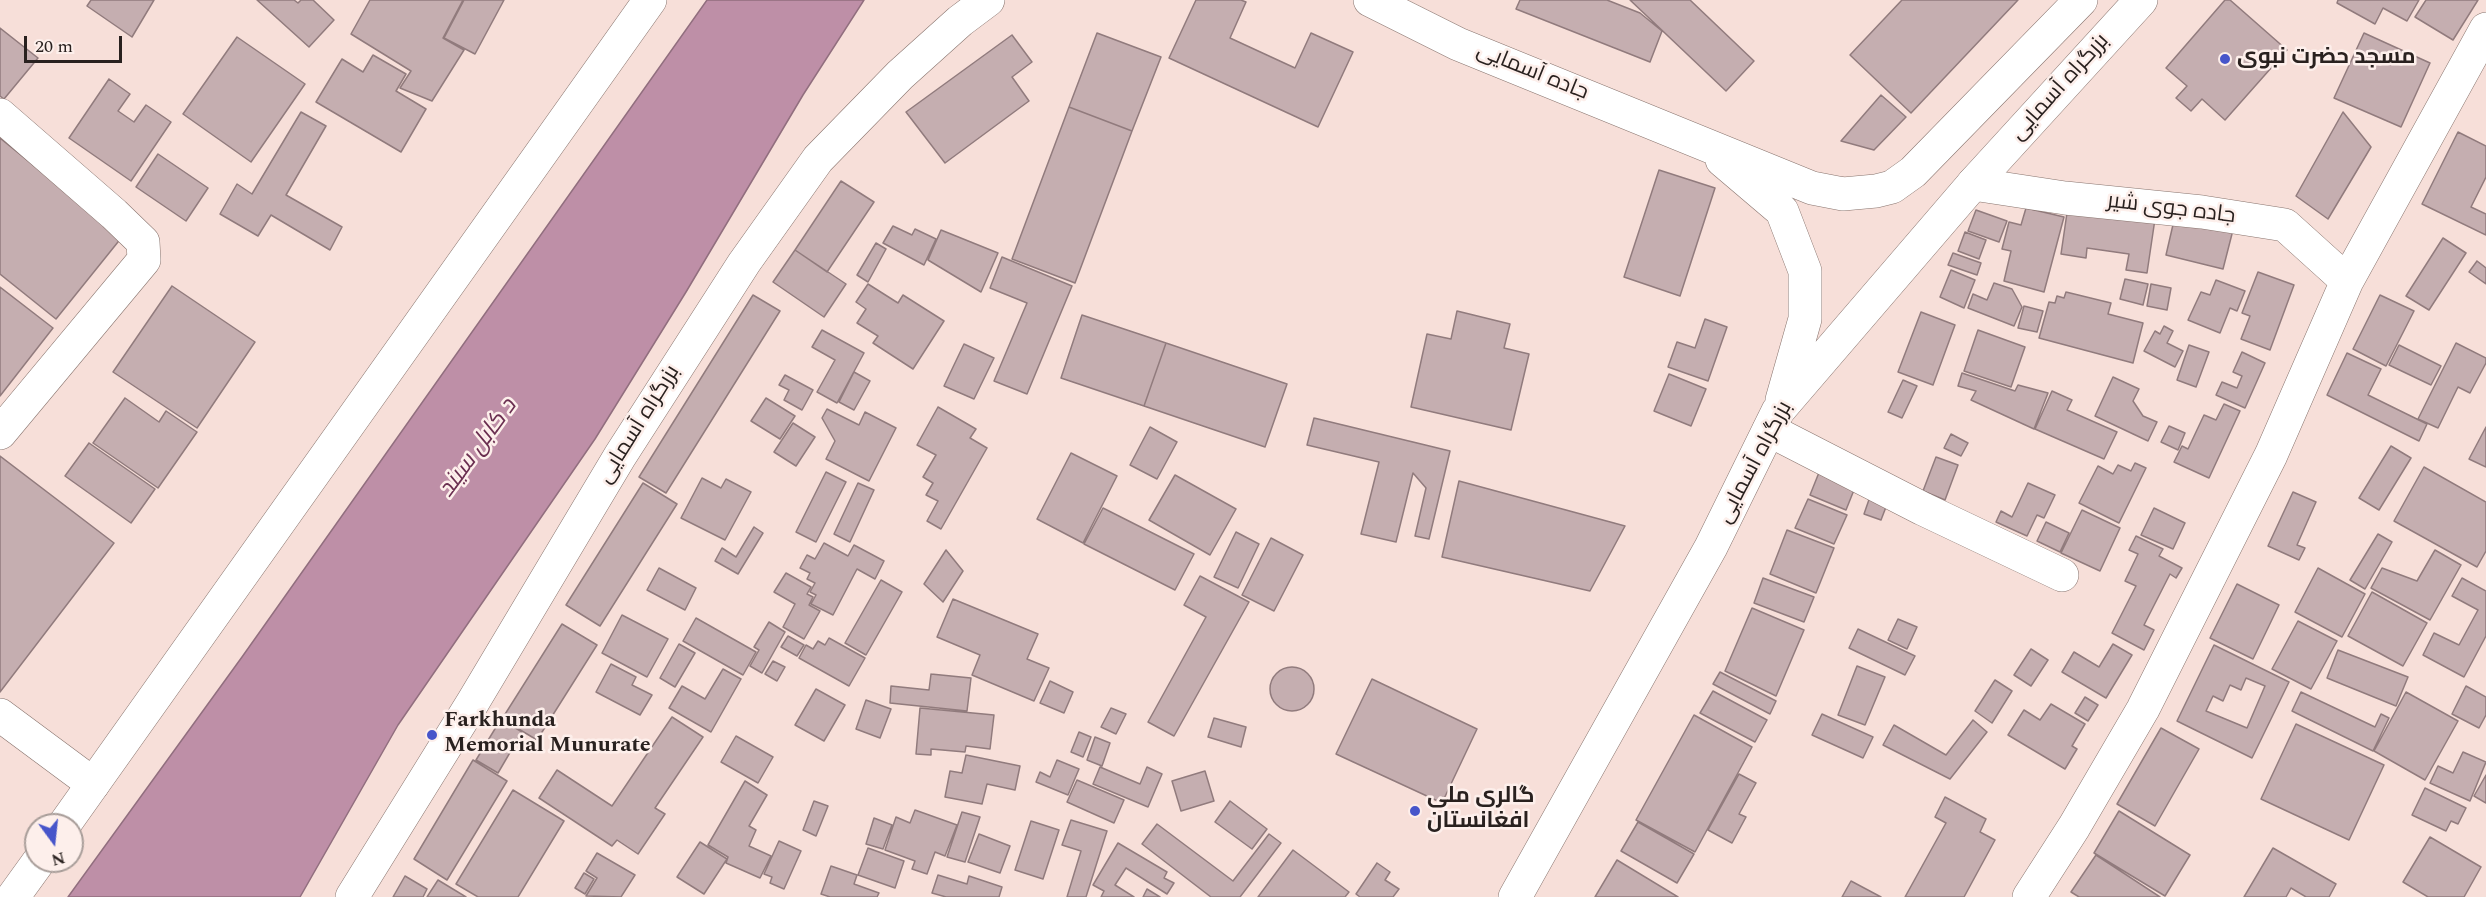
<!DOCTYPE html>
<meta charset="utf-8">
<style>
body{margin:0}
#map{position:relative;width:2486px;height:897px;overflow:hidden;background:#f7dfd9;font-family:Spectral,serif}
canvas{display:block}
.north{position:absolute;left:24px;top:813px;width:60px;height:60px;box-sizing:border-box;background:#fdefeb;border:2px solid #a89d99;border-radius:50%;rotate:165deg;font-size:16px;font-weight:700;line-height:24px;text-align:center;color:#29211f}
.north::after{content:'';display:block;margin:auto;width:21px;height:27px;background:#4755ca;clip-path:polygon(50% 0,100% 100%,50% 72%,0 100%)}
.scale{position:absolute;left:24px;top:36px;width:98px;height:27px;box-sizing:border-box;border:3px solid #29211f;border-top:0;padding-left:8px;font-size:18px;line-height:21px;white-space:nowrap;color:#29211f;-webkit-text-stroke:4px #fdefeb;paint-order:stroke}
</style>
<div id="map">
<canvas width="2486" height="897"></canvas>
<div class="north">N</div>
<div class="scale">20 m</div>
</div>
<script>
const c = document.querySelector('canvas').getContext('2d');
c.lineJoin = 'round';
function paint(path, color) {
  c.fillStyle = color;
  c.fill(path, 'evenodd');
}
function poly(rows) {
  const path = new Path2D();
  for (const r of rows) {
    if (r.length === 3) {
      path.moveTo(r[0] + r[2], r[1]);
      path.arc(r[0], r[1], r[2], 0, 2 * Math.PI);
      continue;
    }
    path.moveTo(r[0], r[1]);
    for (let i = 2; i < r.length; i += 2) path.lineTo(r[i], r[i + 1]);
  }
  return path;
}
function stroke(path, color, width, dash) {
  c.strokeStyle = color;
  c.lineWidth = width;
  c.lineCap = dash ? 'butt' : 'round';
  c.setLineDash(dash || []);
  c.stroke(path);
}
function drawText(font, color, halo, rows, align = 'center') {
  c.font = font + ' Spectral,Cairo,serif';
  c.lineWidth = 5;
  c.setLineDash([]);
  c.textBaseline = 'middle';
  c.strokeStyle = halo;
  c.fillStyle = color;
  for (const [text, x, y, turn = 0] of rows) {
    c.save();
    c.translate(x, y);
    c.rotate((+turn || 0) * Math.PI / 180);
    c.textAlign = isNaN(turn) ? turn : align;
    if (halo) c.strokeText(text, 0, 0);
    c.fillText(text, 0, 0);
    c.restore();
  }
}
const water = poly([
 [707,0,864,0,803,95,686,292,595,439,398,725,300,897,68,897,242,657,707,0]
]);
const building = poly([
 [91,0,154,0,132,37,87,6,91,0],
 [257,0,294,0,298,3,301,0,313,0,334,20,309,47,257,0],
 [370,0,463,0,443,38,464,50,432,101,400,88,411,71,351,34,370,0],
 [464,0,504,0,475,54,444,38,464,0],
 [1196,0,1241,0,1246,2,1230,38,1295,68,1311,33,1353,52,1318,127,1169,58,1196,0],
 [1520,0,1607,0,1640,13,1662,31,1650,62,1516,9,1520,0],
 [1630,0,1690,0,1754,61,1726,91,1630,0],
 [1902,0,2018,0,1911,113,1850,55,1902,0],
 [2225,0,2230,0,2287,50,2225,120,2202,99,2191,111,2176,98,2187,86,2166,68,2225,0],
 [2338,0,2419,0,2407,21,2383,8,2375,24,2337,3,2338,0],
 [2426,0,2478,0,2453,40,2415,17,2426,0],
 [0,28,38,58,4,99,0,96,0,28],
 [1097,33,1161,57,1132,131,1069,107,1097,33],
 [2364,33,2430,63,2401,127,2334,98,2364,33],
 [1012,35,1032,62,1012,77,1029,101,945,163,906,112,1012,35],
 [237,37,305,84,251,162,183,114,237,37],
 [373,55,406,74,396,91,426,109,401,152,316,102,342,59,363,72,373,55],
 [109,79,130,94,118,111,134,122,146,105,171,122,131,181,69,138,109,79],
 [1881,95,1906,117,1874,150,1841,141,1881,95],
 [1069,107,1132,131,1075,283,1012,259,1069,107],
 [301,112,326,126,286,195,342,227,330,250,271,215,258,236,220,214,237,184,252,194,301,112],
 [2343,112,2371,147,2328,219,2296,196,2343,112],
 [2458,132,2486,146,2486,177,2471,207,2486,214,2486,235,2422,204,2458,132],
 [0,138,122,237,56,319,0,274,0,138],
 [158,154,208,188,186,221,136,187,158,154],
 [1659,170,1715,188,1680,296,1624,277,1659,170],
 [841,181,874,202,827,272,795,250,841,181],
 [2068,206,2155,219,2147,273,2126,270,2129,254,2087,248,2086,258,2061,254,2068,206],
 [2026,208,2064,217,2044,292,2004,281,2011,251,2002,249,2009,222,2021,225,2026,208],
 [1976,210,2007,221,1999,242,1968,231,1976,210],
 [2175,216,2233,230,2223,269,2166,255,2175,216],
 [893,226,912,235,915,229,936,239,924,265,883,243,893,226],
 [941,230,998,253,981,292,928,260,941,230],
 [1965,232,1986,240,1979,259,1958,251,1965,232],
 [2443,238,2466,253,2429,310,2406,296,2443,238],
 [876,243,886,249,868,282,857,275,876,243],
 [795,250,846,284,824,317,773,282,795,250],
 [1953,253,1981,263,1977,275,1948,265,1953,253],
 [1002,257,1072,286,1027,394,994,381,1027,303,990,288,1002,257],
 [2477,261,2486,268,2486,284,2469,272,2477,261],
 [1951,270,1975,280,1964,308,1940,297,1951,270],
 [2258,272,2294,285,2270,350,2241,339,2250,316,2242,313,2258,272],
 [2125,279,2148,284,2143,305,2120,299,2125,279],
 [2216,280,2245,291,2237,311,2230,308,2220,333,2188,320,2201,292,2210,295,2216,280],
 [1994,283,2012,289,2022,307,2014,326,1968,308,1973,294,1987,300,1994,283],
 [868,284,898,303,903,295,944,321,913,369,873,343,878,336,857,323,866,309,856,302,868,284],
 [2151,284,2171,288,2167,310,2147,306,2151,284],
 [172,286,255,342,197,428,113,372,172,286],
 [0,287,53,328,0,396,0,287],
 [2066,292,2111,303,2108,314,2143,323,2133,363,2039,338,2049,302,2055,303,2057,296,2064,298,2066,292],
 [753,295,780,311,666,493,639,477,753,295],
 [2380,295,2414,311,2386,366,2353,349,2380,295],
 [2024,306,2043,311,2037,332,2018,328,2024,306],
 [1457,311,1510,324,1504,348,1529,354,1511,430,1411,407,1427,334,1451,339,1457,311],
 [1921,312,1955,325,1933,385,1898,372,1921,312],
 [1082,315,1166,343,1144,406,1061,378,1082,315],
 [1705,319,1727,327,1708,381,1668,367,1677,342,1695,348,1705,319],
 [2164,326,2173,331,2167,343,2183,351,2175,367,2144,351,2155,331,2160,334,2164,326],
 [822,330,864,353,837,403,817,392,835,360,812,347,822,330],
 [1978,330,2025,347,2011,387,1964,371,1978,330],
 [1166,343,1287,384,1265,447,1144,406,1166,343],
 [2456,343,2486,358,2486,363,2470,393,2458,387,2438,428,2418,419,2456,343],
 [964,344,994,358,974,399,944,386,964,344],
 [2189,345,2209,352,2196,387,2177,380,2189,345],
 [2399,345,2441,366,2431,385,2389,365,2399,345],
 [2242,352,2265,363,2245,408,2216,395,2222,382,2237,388,2242,376,2233,372,2242,352],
 [2347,353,2381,369,2368,395,2427,424,2419,441,2327,395,2347,353],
 [854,372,870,381,854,410,839,402,854,372],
 [1962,373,2015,391,2018,385,2048,393,2034,429,1971,400,1976,391,1958,386,1962,373],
 [1669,374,1706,389,1691,426,1654,411,1669,374],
 [785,375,813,390,802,410,784,400,789,390,779,385,785,375],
 [2113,377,2139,389,2133,401,2143,416,2157,422,2148,441,2095,416,2113,377],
 [1903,380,1917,386,1902,418,1888,412,1903,380],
 [2052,391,2072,400,2067,410,2117,432,2104,459,2035,429,2052,391],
 [125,398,159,422,166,411,197,432,158,488,93,443,125,398],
 [766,398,795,416,780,439,751,421,766,398],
 [2224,404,2240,411,2209,478,2174,462,2182,446,2188,449,2204,415,2216,420,2224,404],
 [938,407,976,429,970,438,987,448,941,529,927,521,938,501,926,495,933,483,923,477,936,455,917,445,938,407],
 [827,409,859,425,865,412,896,428,869,481,826,459,835,441,822,418,827,409],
 [1314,418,1450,451,1429,539,1415,536,1426,488,1413,473,1396,542,1361,534,1379,462,1307,445,1314,418],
 [793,423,815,437,796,466,774,452,793,423],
 [2169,426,2185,433,2178,450,2161,442,2169,426],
 [1150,427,1177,442,1157,479,1130,465,1150,427],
 [2486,427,2486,467,2469,459,2486,427],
 [1951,434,1968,443,1961,456,1944,448,1951,434],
 [89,443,155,489,131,523,65,476,89,443],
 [2391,446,2411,458,2379,510,2359,498,2391,446],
 [1071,453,1117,476,1083,543,1037,519,1071,453],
 [0,456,114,543,0,692,0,456],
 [1936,457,1958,465,1945,500,1923,491,1936,457],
 [2135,463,2146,468,2119,523,2079,503,2098,466,2113,474,2118,465,2131,471,2135,463],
 [2424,467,2486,502,2486,551,2477,567,2394,521,2424,467],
 [1820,470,1856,485,1846,510,1810,495,1820,470],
 [826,472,846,482,816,542,796,532,826,472],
 [1175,475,1236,509,1210,555,1149,520,1175,475],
 [702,478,721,488,726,479,751,492,725,540,681,518,702,478],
 [1459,481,1625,526,1590,591,1442,557,1459,481],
 [643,483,677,504,600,626,566,605,643,483],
 [858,483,874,490,850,542,834,534,858,483],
 [2028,483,2055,495,2044,518,2037,515,2027,536,1996,522,2001,511,2012,517,2028,483],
 [1873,488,1891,494,1881,520,1864,514,1873,488],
 [2293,492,2316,502,2297,545,2305,548,2299,560,2268,546,2293,492],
 [1808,499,1847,515,1834,544,1795,528,1808,499],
 [1103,508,1194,554,1175,590,1084,544,1103,508],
 [2154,508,2185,523,2173,549,2141,535,2154,508],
 [2082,510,2120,528,2100,571,2061,553,2082,510],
 [2046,522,2069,533,2060,552,2037,541,2046,522],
 [754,527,763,533,738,574,715,561,722,548,736,557,754,527],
 [1787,530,1834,548,1816,593,1770,574,1787,530],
 [1236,532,1259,544,1238,588,1214,577,1236,532],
 [2378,534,2392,542,2365,589,2350,580,2378,534],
 [2136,536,2163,549,2159,556,2182,568,2176,578,2170,574,2144,625,2154,630,2144,650,2112,633,2136,586,2125,581,2138,554,2129,550,2136,536],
 [1271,538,1303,555,1274,611,1242,595,1271,538],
 [824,543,848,556,854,545,884,561,875,579,857,569,833,615,811,604,816,595,810,592,815,583,807,579,810,573,800,568,807,555,815,559,824,543],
 [946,550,963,571,943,602,924,584,946,550],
 [2435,550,2461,565,2430,620,2371,588,2382,568,2417,581,2435,550],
 [659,568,696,588,685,610,647,590,659,568],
 [2318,568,2365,594,2342,637,2295,612,2318,568],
 [786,573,811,587,807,594,813,597,809,605,820,611,804,639,783,627,795,604,774,592,786,573],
 [1200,576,1249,602,1174,736,1148,722,1206,617,1184,605,1200,576],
 [1763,578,1814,597,1804,622,1754,603,1763,578],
 [2462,578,2486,591,2486,636,2464,677,2423,655,2434,633,2459,645,2478,610,2452,596,2462,578],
 [881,580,902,592,866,655,845,643,881,580],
 [2237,584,2279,605,2253,659,2210,638,2237,584],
 [2372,592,2427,623,2403,666,2348,636,2372,592],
 [953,599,1038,634,1027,659,1049,668,1034,701,972,675,980,655,937,637,953,599],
 [1752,608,1804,630,1776,696,1725,671,1752,608],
 [622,615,668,639,647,677,602,653,622,615],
 [696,618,756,652,743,675,683,641,696,618],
 [1898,619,1917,627,1907,649,1888,640,1898,619],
 [2298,621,2337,641,2311,689,2272,669,2298,621],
 [769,622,785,632,762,673,750,666,759,650,754,647,769,622],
 [562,624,597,645,537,740,502,719,562,624],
 [1858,629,1915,656,1905,675,1849,648,1858,629],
 [788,636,804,645,797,656,781,647,788,636],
 [829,638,865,658,849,686,799,658,806,645,813,649,818,641,825,645,829,638],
 [679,644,695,653,675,687,660,678,679,644],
 [2113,644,2132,655,2106,698,2062,672,2074,652,2099,667,2113,644],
 [2214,645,2289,682,2252,758,2177,721,2214,645],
 [2246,678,2265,686,2247,728,2206,711,2213,696,2223,701,2230,685,2241,690,2246,678],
 [2031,649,2048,660,2031,686,2014,675,2031,649],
 [2338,650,2408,677,2396,706,2327,678,2338,650],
 [773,661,785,667,777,681,765,674,773,661],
 [611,664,636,677,632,685,652,695,640,715,596,692,611,664],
 [1857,666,1885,677,1865,725,1838,715,1857,666],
 [1292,689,22],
 [723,669,741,679,711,732,669,708,682,686,705,699,723,669],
 [1720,672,1776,701,1770,714,1713,684,1720,672],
 [931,674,971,678,967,711,890,703,891,686,929,690,931,674],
 [1372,679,1477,729,1442,803,1336,754,1372,679],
 [1995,680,2012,691,1992,723,1975,711,1995,680],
 [1050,681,1073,692,1064,713,1040,703,1050,681],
 [2466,686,2486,697,2486,715,2479,728,2452,714,2466,686],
 [816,689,845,705,824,741,795,725,816,689],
 [1713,691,1767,720,1755,742,1700,713,1713,691],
 [2301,692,2375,727,2381,714,2389,718,2373,751,2292,711,2301,692],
 [2406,692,2458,721,2425,780,2374,751,2406,692],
 [2085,697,2098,705,2088,721,2075,713,2085,697],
 [866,700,891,709,880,738,856,729,866,700],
 [2051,704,2085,724,2072,746,2077,749,2065,769,2008,735,2024,710,2040,720,2051,704],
 [920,708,994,715,990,749,966,746,965,752,931,749,931,755,916,754,920,708],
 [1111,708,1126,714,1116,734,1101,727,1111,708],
 [1822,714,1873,737,1863,758,1812,735,1822,714],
 [1694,715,1752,747,1695,852,1636,820,1694,715],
 [672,717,703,737,655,808,665,814,638,854,617,840,612,846,539,798,557,770,612,806,672,717],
 [1214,718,1246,727,1241,747,1208,737,1214,718],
 [501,719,522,732,498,773,476,760,501,719],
 [1973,720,1987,732,1950,779,1883,745,1894,725,1946,755,1973,720],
 [2296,724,2384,765,2349,840,2261,799,2296,724],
 [2161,728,2199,749,2155,826,2117,804,2161,728],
 [1079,732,1091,737,1083,757,1071,752,1079,732],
 [736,736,773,757,758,783,721,762,736,736],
 [1095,737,1110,743,1102,766,1087,760,1095,737],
 [2463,752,2486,762,2470,801,2430,783,2438,766,2453,773,2463,752],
 [966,755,1020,766,1015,790,987,784,982,804,945,797,950,771,962,773,966,755],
 [473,760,507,781,447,880,414,859,473,760],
 [1057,760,1079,769,1068,795,1036,782,1040,772,1050,777,1057,760],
 [1100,767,1140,784,1147,767,1162,774,1148,807,1093,784,1100,767],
 [1205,771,1214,801,1181,811,1172,781,1205,771],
 [1739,774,1756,783,1739,814,1746,817,1732,843,1708,830,1739,774],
 [2486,775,2486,803,2474,796,2486,775],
 [1077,780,1124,800,1114,823,1067,802,1077,780],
 [745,781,767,795,749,826,756,830,749,846,771,856,760,878,726,863,728,857,708,845,745,781],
 [2425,788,2466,808,2458,824,2451,821,2446,831,2412,815,2425,788],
 [513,790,564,821,518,897,478,897,456,884,513,790],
 [1945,797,1986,819,1980,832,1995,840,1964,897,1905,897,1946,823,1935,817,1945,797],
 [814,801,828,806,816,836,803,830,814,801],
 [1230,801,1267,829,1252,849,1215,822,1230,801],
 [915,810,957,825,945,856,935,852,927,874,912,869,915,861,885,850,896,817,910,823,915,810],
 [2119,811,2190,855,2165,896,2094,853,2119,811],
 [962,812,980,817,965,862,947,857,962,812],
 [874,818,892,825,883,849,866,844,874,818],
 [1071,820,1107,831,1086,897,1067,897,1081,851,1062,845,1071,820],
 [1031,821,1059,830,1043,879,1015,870,1031,821],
 [1638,822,1694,854,1677,883,1621,851,1638,822],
 [1157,824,1233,881,1269,834,1281,843,1240,897,1211,897,1142,844,1157,824],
 [979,834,1010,846,1000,873,968,862,979,834],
 [2430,837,2481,867,2464,897,2428,897,2403,882,2430,837],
 [779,841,801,851,784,889,770,883,772,877,764,874,779,841],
 [700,842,727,859,704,894,677,877,700,842],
 [1118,843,1167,872,1164,878,1174,883,1167,894,1126,868,1115,885,1134,897,1101,897,1104,891,1093,885,1118,843],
 [868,848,904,861,895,888,858,875,868,848],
 [2273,848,2336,884,2329,897,2306,897,2291,888,2286,897,2244,897,2273,848],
 [1293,850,1349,892,1345,897,1258,897,1293,850],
 [597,853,635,875,621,897,586,896,597,878,586,871,597,853],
 [2096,855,2160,897,2079,897,2071,892,2096,855],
 [1617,860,1678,897,1595,897,1617,860],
 [1377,863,1390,872,1385,880,1399,889,1393,897,1360,897,1356,894,1377,863],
 [831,866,857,875,854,884,879,893,877,897,830,897,821,894,831,866],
 [584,873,594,879,585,894,575,888,584,873],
 [938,875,967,884,969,876,1002,887,999,897,946,897,932,893,938,875],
 [405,876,427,889,423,897,393,897,405,876],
 [438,880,466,897,427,897,438,880],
 [1851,881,1881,897,1842,897,1851,881],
 [1147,889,1160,897,1143,897,1147,889]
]);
const minor = poly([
 [0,115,114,214,143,242,144,260,0,433],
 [1973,184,2065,198,2202,212,2285,225,2347,281],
 [1769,430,1923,509,2062,575],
 [0,715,93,784],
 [2029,897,2074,827,2143,709,2271,455,2347,281,2486,29]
]);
const major = poly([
 [64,825,650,0],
 [13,897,39,861]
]);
const highway = poly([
 [1370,0,1458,44,1812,188,1843,194,1876,191,1892,187,1913,172,2081,0],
 [1722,160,1782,211,1805,271,1805,319,1782,400],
 [352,897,473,702,620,456,744,263,818,159,900,75,960,21,988,0],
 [1515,897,1711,547,1778,411,1973,184,2141,0]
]);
const markers = [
 [2225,59,6,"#4755ca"],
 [432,735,6,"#4755ca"],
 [1415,811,6,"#4755ca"]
];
const poiNames = [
 ["مسجد حضرت نبوی",2237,59],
 ["Farkhunda",444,722],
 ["Memorial Munurate",444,747],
 ["گالری ملی",1427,798],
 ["افغانستان",1427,823]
];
const streetNames = [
 ["جاده آسمایی",1532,73,22],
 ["بزرگراه آسمایی",2061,88,-48],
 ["جاده جوی شیر",2171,210,7],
 ["بزرگراه آسمایی",640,425,-58],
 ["بزرگراه آسمایی",1756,463,-62]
];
const waterNames = [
 ["د کابل سيند",479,449,-54]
];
paint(water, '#be8fa7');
stroke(water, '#916e7e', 1.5);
paint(building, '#c5aeb0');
stroke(building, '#917b7d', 1.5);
stroke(minor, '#88746e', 34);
stroke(major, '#88746e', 34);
stroke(highway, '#88746e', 34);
stroke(minor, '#fff', 33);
stroke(major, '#fff', 33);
stroke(highway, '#fff', 33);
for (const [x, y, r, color] of markers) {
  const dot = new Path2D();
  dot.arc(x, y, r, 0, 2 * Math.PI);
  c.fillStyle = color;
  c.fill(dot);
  stroke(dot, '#fdefeb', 2);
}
drawText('bold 22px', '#29211f', '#fdefeb', poiNames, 'left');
drawText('22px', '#29211f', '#fdefeb', streetNames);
drawText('italic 24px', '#6a2e50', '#fdefeb', waterNames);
</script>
